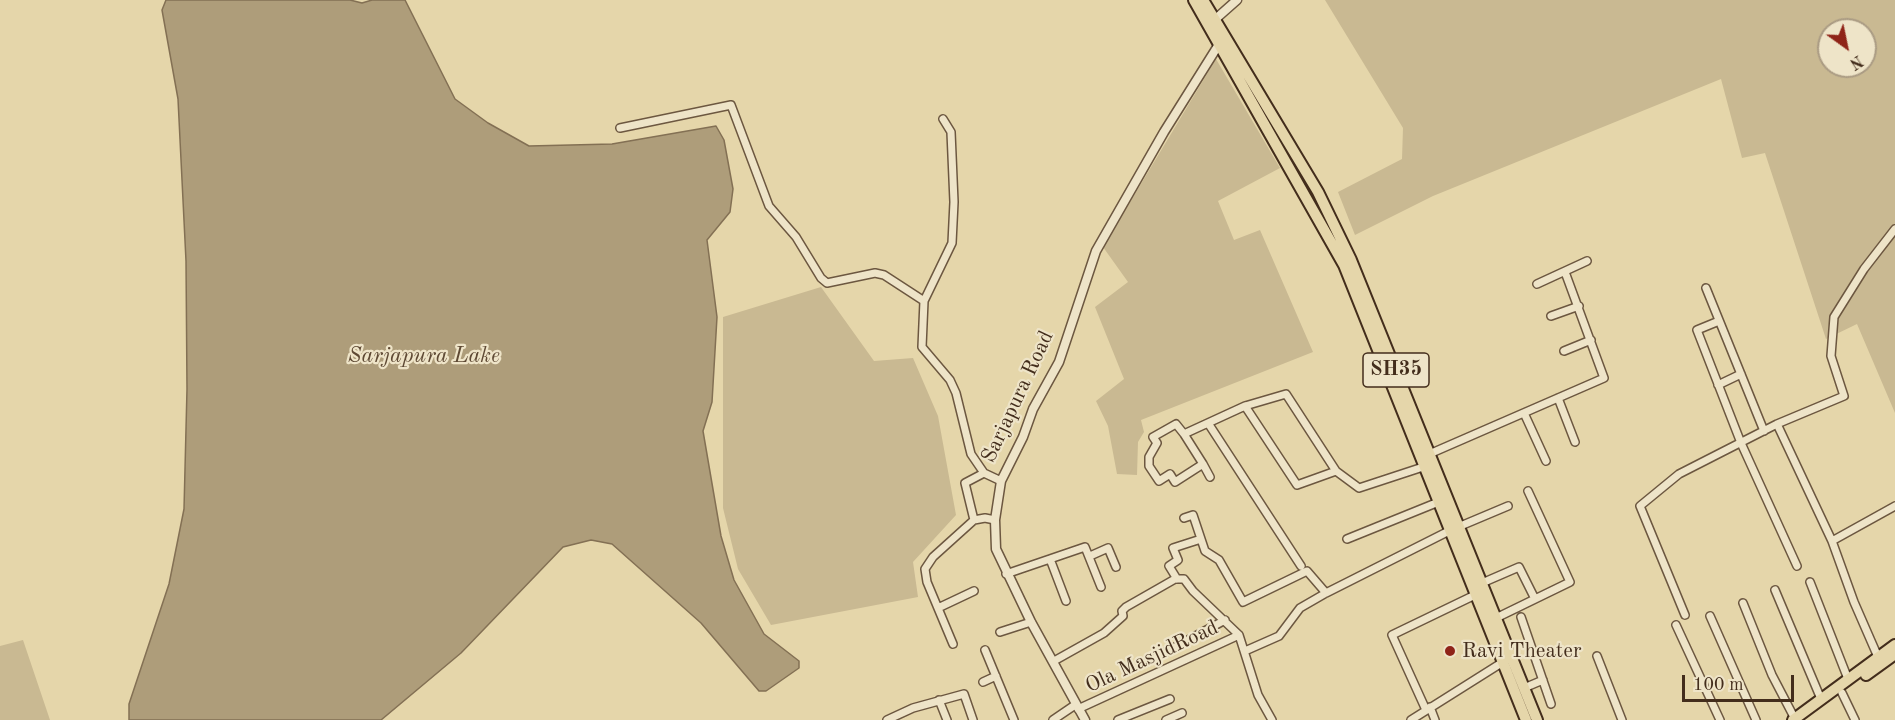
<!DOCTYPE html>
<style>
body{margin:0}
#map{position:relative;width:1895px;height:720px;overflow:hidden;background:#e5d6aa;font-family:"Old Standard TT",serif}
canvas{display:block}
.north{position:absolute;left:1817px;top:18px;width:60px;height:60px;box-sizing:border-box;background:#eee4c8;border:2px solid #aa9b83;border-radius:50%;rotate:147deg;font-size:16px;font-weight:700;line-height:24px;text-align:center;color:#432d1c}
.north::after{content:'';display:block;margin:auto;width:21px;height:27px;background:#8f2418;clip-path:polygon(50% 0,100% 100%,50% 72%,0 100%)}
.scale{position:absolute;left:1682px;top:675px;width:112px;height:27px;box-sizing:border-box;border:3px solid #432d1c;border-top:0;padding-left:8px;font-size:18px;line-height:21px;white-space:nowrap;color:#432d1c;-webkit-text-stroke:4px #eee4c8;paint-order:stroke}
</style>
<div id="map">
<canvas width="1895" height="720"></canvas>
<div class="north">N</div>
<div class="scale">100 m</div>
</div>
<script>
const c = document.querySelector('canvas').getContext('2d');
c.lineJoin = 'round';
function paint(path, color) {
  c.fillStyle = color;
  c.fill(path, 'evenodd');
}
function poly(rows) {
  const path = new Path2D();
  for (const r of rows) {
    path.moveTo(r[0], r[1]);
    for (let i = 2; i < r.length; i += 2) path.lineTo(r[i], r[i + 1]);
  }
  return path;
}
function stroke(path, color, width, dash) {
  c.strokeStyle = color;
  c.lineWidth = width;
  c.lineCap = dash ? 'butt' : 'round';
  c.setLineDash(dash || []);
  c.stroke(path);
}
function drawText(font, color, halo, rows, align = 'center') {
  c.font = font + ' "Old Standard TT",serif';
  c.lineWidth = 4.5;
  c.setLineDash([]);
  c.textBaseline = 'middle';
  c.strokeStyle = halo;
  c.fillStyle = color;
  for (const [text, x, y, turn = 0] of rows) {
    c.save();
    c.translate(x, y);
    c.rotate((+turn || 0) * Math.PI / 180);
    c.textAlign = isNaN(turn) ? turn : align;
    if (halo) c.strokeText(text, 0, 0);
    c.fillText(text, 0, 0);
    c.restore();
  }
}
const green = poly([
 [1325,0,1895,0,1895,413,1857,324,1826,339,1765,153,1742,158,1721,79,1433,196,1355,235,1338,192,1402,159,1403,128],
 [1829,30,1865,30,1865,66,1829,66],
 [1216,59,1280,168,1218,201,1234,240,1260,230,1313,352,1141,420,1144,432,1138,442,1137,475,1117,474,1108,426,1096,401,1124,379,1095,307,1128,282,1103,247],
 [821,287,874,361,913,358,938,416,956,515,913,562,918,597,771,625,738,569,723,508,723,317],
 [23,640,50,720,0,720,0,646]
]);
const water = poly([
 [166,0,350,0,362,3,372,0,405,0,455,99,488,123,529,146,612,144,716,126,724,140,733,189,730,212,707,240,717,317,712,402,703,431,721,536,734,580,764,634,799,661,799,668,766,691,759,691,701,623,612,544,591,540,563,547,461,653,381,720,129,720,129,704,169,584,184,509,187,389,186,261,178,99,162,10,166,0]
]);
const minor = poly([
 [620,128,731,105,769,206,796,237,821,278,827,283,875,273,884,275,924,301,922,347,950,380,956,393,971,454,984,473,1001,481],
 [1537,284,1587,261],
 [1706,288,1764,431],
 [924,301,952,243,954,202,951,132,943,119],
 [1551,316,1579,306],
 [1719,321,1697,330,1741,443,1797,566],
 [1564,351,1591,340],
 [1718,385,1741,374],
 [1558,398,1575,442],
 [1245,406,1297,485,1336,471],
 [1524,413,1546,461],
 [1208,423,1301,566],
 [1777,424,1832,541,1854,602,1878,657],
 [1184,434,1245,406,1286,394,1336,471,1359,488,1426,466],
 [1427,455,1604,378,1565,272],
 [1203,464,1175,482,1170,474,1159,481,1149,466,1149,457,1157,443,1153,437,1176,424,1184,434,1203,464,1210,477],
 [1184,518,1193,515,1205,551,1219,560,1243,602,1307,571,1326,593],
 [974,520,965,483,984,473],
 [1347,539,1441,501],
 [1832,541,1895,506],
 [1090,556,1108,548,1116,567],
 [1050,559,1066,601],
 [1006,574,1085,547,1101,587],
 [1177,579,1169,566,1178,560,1173,548,1201,539],
 [1810,582,1848,679],
 [1482,583,1519,567,1535,599],
 [1775,590,1821,699],
 [1743,603,1772,675,1795,719],
 [938,608,974,591],
 [1685,615,1640,506,1679,474,1777,424,1844,396,1831,356,1834,317,1864,269,1895,229],
 [1710,616,1756,720],
 [1521,617,1551,704],
 [1496,618,1570,582,1528,491],
 [1676,625,1720,720],
 [1000,632,1031,622],
 [953,644,927,582,925,569,933,557,974,520,985,518,995,520],
 [985,650,1014,720],
 [1245,651,1279,636,1300,608,1326,593,1451,530,1508,506],
 [1597,656,1622,720],
 [1155,658,1225,620],
 [1054,661,1104,633,1123,616,1122,611,1126,607,1175,579,1184,579,1193,591,1239,635,1258,695,1272,720],
 [983,682,996,676],
 [1524,688,1543,680],
 [1842,693,1855,720],
 [939,700,947,720],
 [1430,707,1435,720],
 [1078,709,1239,635],
 [1426,710,1392,635,1475,595],
 [887,720,913,708,964,694,973,720],
 [1053,720,1075,705],
 [1118,720,1170,699],
 [1166,720,1182,713],
 [1411,720,1503,662]
]);
const tertiary = poly([
 [1211,23,1237,0],
 [1085,720,1031,622,996,549,995,520,1001,481,1023,437,1033,409,1059,362,1096,251,1164,132,1221,41]
]);
const primary = poly([
 [1194,0,1344,265,1526,720],
 [1203,0,1318,192,1351,260,1537,720],
 [1866,675,1895,654],
 [1793,720,1895,645]
]);
const markers = [
 [1450,651,6,"#8f2418"]
];
const shields = [
 [1396,370,66]
];
const shieldNames = [
 ["SH35",1396,370]
];
const streetNames = [
 ["Sarjapura Road",1018,397,-65],
 ["Ola MasjidRoad",1152,657,-25]
];
const poiNames = [
 ["Ravi Theater",1462,651]
];
const waterNames = [
 ["Sarjapura Lake",424,356]
];
paint(green, '#c9b992');
paint(water, '#ae9d7a');
stroke(water, '#837054', 1.5);
stroke(minor, '#6c5740', 10);
stroke(tertiary, '#6c5740', 11);
stroke(primary, '#432d1c', 14);
stroke(minor, '#eee4c8', 7);
stroke(tertiary, '#eee4c8', 8);
stroke(primary, '#e5d6aa', 10);
for (const [x, y, r, color] of markers) {
  const dot = new Path2D();
  dot.arc(x, y, r, 0, 2 * Math.PI);
  c.fillStyle = color;
  c.fill(dot);
  stroke(dot, '#eee4c8', 2);
}
for (const [x, y, w] of shields) {
  const box = new Path2D();
  box.roundRect(x - w / 2, y - 17, w, 34, 4.5);
  c.fillStyle = '#eee4c8';
  c.fill(box);
  stroke(box, '#432d1c', 1.5);
}
drawText('bold 20px', '#432d1c', null, shieldNames);
drawText('21px', '#432d1c', '#eee4c8', streetNames);
drawText('21px', '#432d1c', '#eee4c8', poiNames, 'left');
drawText('italic 22px', '#5e4934', '#eee4c8', waterNames);
</script>
